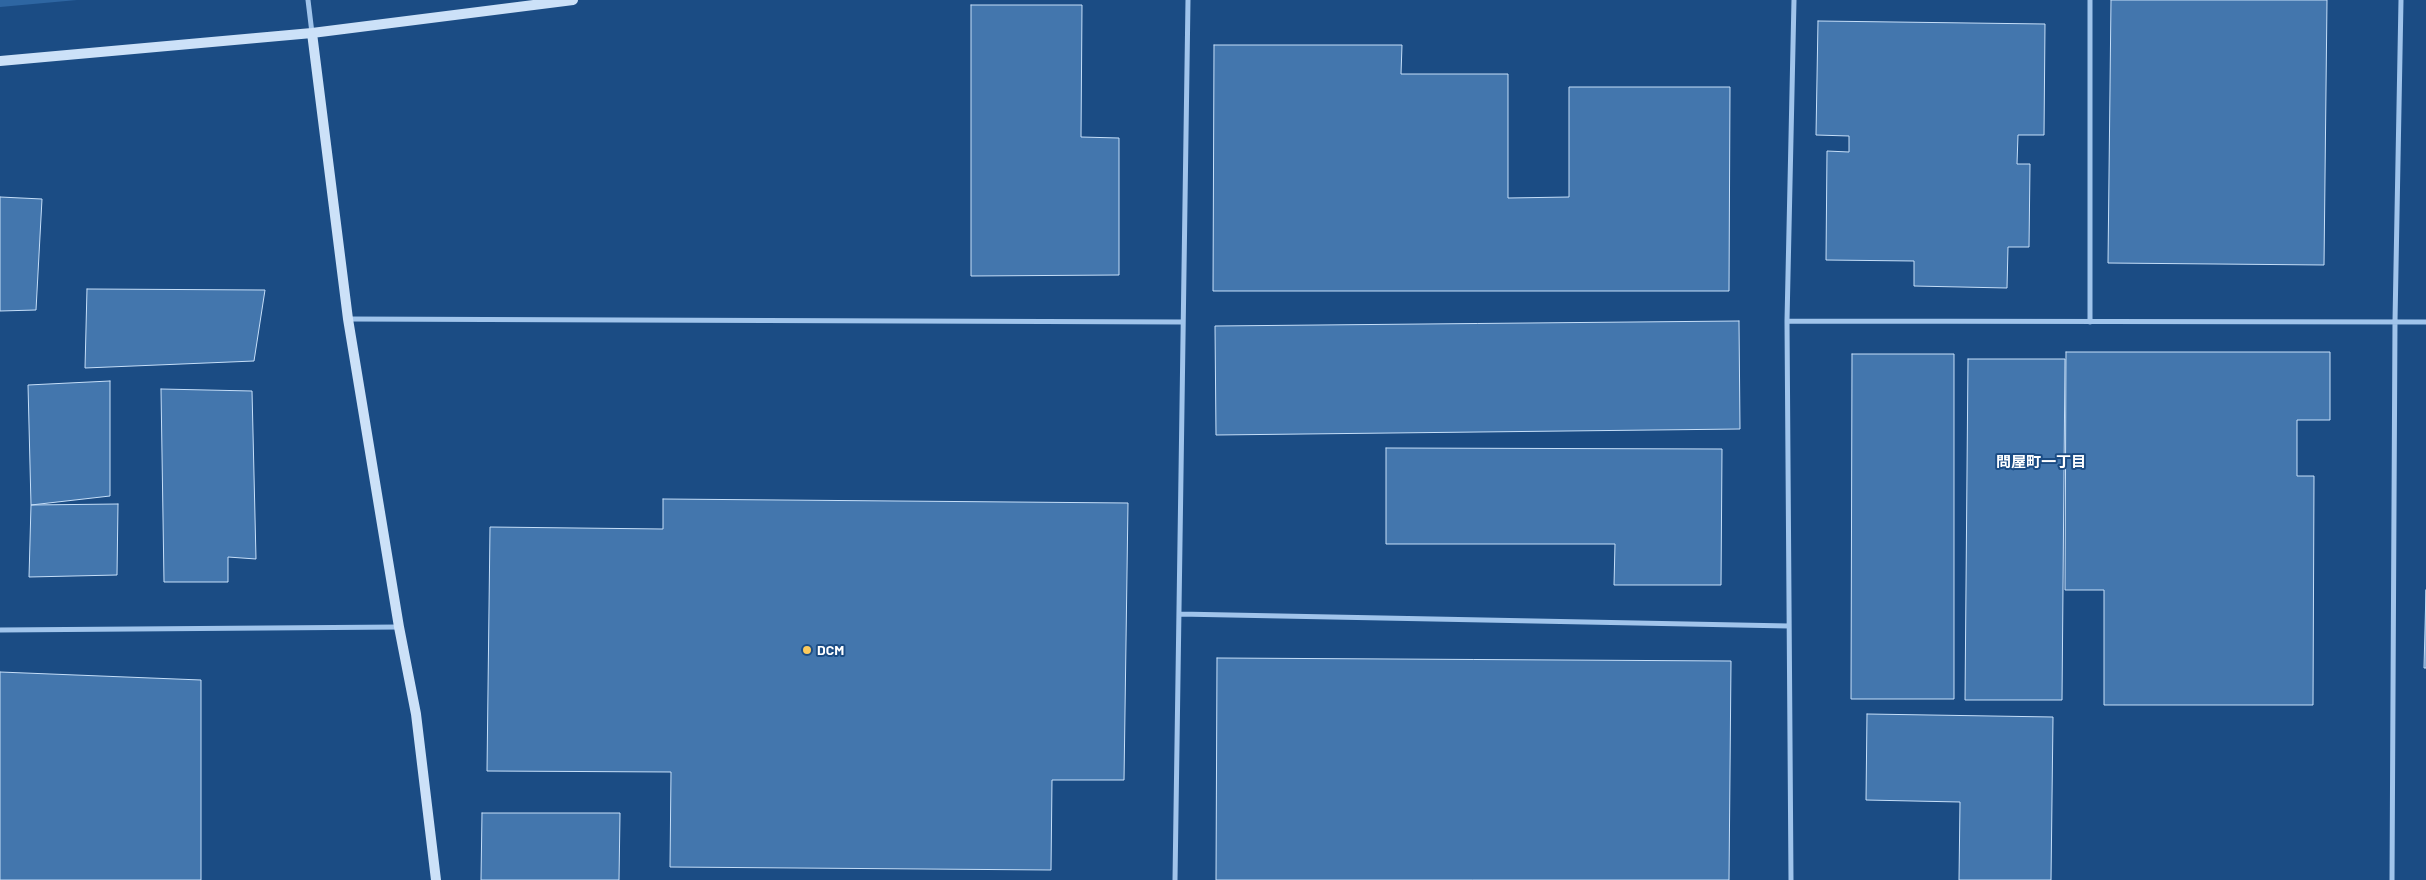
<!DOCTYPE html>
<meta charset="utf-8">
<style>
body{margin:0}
canvas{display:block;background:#1b4c84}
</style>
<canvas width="2426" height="880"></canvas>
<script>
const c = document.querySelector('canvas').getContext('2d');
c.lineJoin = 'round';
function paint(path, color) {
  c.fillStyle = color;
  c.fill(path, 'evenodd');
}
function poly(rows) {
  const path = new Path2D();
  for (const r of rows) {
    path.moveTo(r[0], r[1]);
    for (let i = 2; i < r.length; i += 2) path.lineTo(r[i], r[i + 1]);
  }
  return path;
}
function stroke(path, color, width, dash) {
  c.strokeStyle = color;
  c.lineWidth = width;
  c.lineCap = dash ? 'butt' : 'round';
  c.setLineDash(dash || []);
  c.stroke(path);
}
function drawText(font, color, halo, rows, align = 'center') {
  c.font = font + ' Barlow,"Noto Sans JP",sans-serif';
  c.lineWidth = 4;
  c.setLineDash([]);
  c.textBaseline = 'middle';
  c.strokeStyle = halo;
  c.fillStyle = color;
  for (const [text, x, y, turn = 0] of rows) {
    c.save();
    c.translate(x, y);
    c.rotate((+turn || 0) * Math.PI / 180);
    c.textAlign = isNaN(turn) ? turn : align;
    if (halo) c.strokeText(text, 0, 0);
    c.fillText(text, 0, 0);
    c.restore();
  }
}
const green = poly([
 [0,0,77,0,0,7]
]);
const building = poly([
 [2111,0,2327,0,2324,265,2108,263,2111,0],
 [971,5,1082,5,1081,137,1119,138,1119,275,971,276,971,5],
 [1818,21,2045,24,2044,135,2018,135,2017,164,2030,164,2029,247,2008,247,2007,288,1914,286,1914,261,1826,260,1827,151,1849,152,1849,136,1816,135,1818,21],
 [1214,45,1402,45,1401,74,1508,74,1508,198,1569,197,1569,87,1730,87,1729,291,1213,291,1214,45],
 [0,197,42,199,36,310,0,311,0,197],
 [87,289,265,290,254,361,85,368,87,289],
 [1739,321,1740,429,1216,435,1215,326,1739,321],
 [2066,352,2330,352,2330,420,2297,420,2297,476,2314,476,2313,705,2104,705,2104,590,2065,590,2066,352],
 [1852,354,1954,354,1954,699,1851,699,1852,354],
 [1968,359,2065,359,2062,700,1965,700,1968,359],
 [110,381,110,496,31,505,28,385,110,381],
 [161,389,252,391,256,559,228,557,228,582,164,582,161,389],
 [1386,448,1722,449,1721,585,1614,585,1615,544,1386,544,1386,448],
 [663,499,1128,503,1124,780,1052,780,1051,870,670,867,671,772,487,771,490,527,663,529,663,499],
 [118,504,117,575,29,577,31,505,118,504],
 [2426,590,2426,668,2424,668,2426,590],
 [1217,658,1731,661,1729,880,1216,880,1217,658],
 [0,672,201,680,201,880,0,880,0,672],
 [1867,714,2053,717,2051,880,1959,880,1960,802,1866,800,1867,714],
 [482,813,620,813,619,880,481,880,482,813]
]);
const street = poly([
 [308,0,312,33],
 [2090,0,2090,322],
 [348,319,1183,322],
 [1787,321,2426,322],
 [1179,614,1789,626],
 [0,630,399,627],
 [1175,880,1188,0],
 [1791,880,1787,321,1794,0],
 [2392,880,2395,321,2401,0]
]);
const secondary = poly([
 [312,33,348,319,399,627,416,714,436,880],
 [0,61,312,33,573,0]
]);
const markers = [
 [807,650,5,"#fdca5c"]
];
const poiNames = [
 ["DCM",817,650]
];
const neighbourhoodNames = [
 ["問屋町一丁目",2041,462]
];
paint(green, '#2e66a2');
paint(building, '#4376ad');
stroke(building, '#c5def8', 1);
stroke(street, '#a0c4eb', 5);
stroke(secondary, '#cce1f8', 10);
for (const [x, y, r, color] of markers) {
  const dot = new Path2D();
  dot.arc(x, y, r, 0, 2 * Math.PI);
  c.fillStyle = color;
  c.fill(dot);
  stroke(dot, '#1b4c84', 2);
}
drawText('bold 14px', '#fff', '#1b4c84', poiNames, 'left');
drawText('bold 15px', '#fff', '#1b4c84', neighbourhoodNames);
</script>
